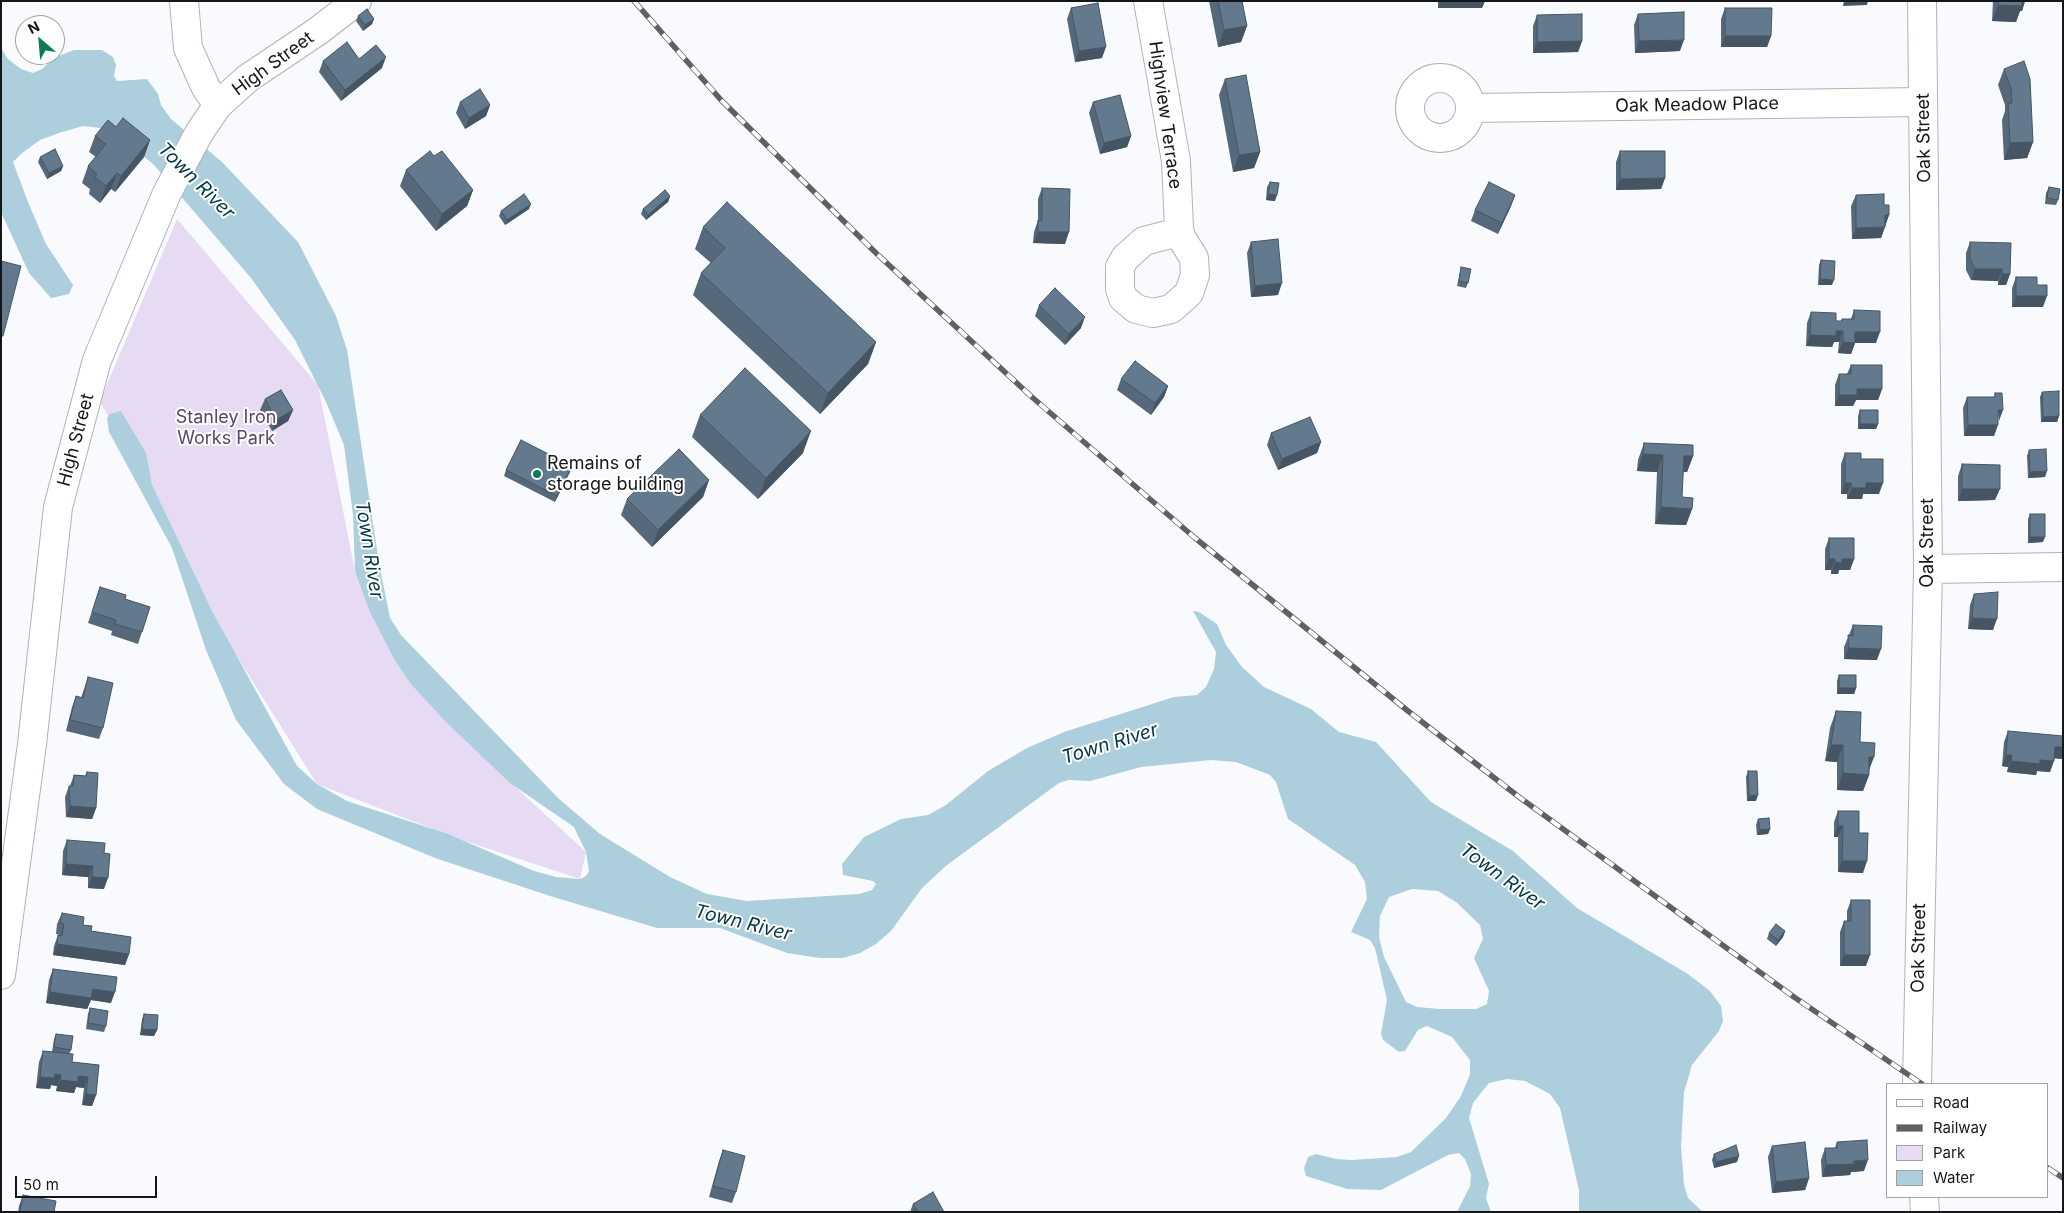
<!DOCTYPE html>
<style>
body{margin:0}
#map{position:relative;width:2064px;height:1213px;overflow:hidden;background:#f8fafe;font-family:Inter,sans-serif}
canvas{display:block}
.frame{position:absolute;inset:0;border:2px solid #151618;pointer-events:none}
.legend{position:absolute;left:1886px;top:1083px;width:162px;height:115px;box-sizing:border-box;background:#fff;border:1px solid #a1a2a3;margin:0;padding:6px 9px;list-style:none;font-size:15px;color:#151618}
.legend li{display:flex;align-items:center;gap:10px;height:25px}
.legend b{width:25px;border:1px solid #a1a2a3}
.north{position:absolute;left:15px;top:15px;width:50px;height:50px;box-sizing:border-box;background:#fff;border:1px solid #a1a2a3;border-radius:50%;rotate:333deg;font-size:14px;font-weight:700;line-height:20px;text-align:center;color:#151618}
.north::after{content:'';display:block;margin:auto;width:18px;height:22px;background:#0e7b55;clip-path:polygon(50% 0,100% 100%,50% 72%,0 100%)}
.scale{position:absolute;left:15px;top:1176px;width:142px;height:22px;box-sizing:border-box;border:2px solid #151618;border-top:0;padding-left:6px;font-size:15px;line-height:18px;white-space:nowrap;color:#151618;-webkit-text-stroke:4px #fff;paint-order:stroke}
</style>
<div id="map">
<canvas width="2064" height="1213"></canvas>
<div class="frame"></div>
<ul class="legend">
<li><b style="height:6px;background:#fff"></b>Road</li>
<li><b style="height:6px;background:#5f6063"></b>Railway</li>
<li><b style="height:14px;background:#e6dbf2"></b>Park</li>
<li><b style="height:14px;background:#adcfdd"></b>Water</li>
</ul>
<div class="north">N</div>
<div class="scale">50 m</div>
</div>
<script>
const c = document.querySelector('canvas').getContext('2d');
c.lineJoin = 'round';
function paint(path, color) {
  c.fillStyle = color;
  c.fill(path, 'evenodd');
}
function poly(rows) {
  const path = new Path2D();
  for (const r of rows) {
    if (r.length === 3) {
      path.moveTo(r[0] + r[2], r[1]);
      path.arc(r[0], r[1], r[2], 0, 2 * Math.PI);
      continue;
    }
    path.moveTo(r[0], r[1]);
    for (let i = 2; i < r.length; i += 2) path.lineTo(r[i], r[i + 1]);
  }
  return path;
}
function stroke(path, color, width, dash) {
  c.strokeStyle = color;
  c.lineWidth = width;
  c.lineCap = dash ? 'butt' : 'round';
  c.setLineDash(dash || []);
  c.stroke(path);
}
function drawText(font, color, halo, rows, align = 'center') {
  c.font = font + ' Inter,sans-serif';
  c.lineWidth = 4;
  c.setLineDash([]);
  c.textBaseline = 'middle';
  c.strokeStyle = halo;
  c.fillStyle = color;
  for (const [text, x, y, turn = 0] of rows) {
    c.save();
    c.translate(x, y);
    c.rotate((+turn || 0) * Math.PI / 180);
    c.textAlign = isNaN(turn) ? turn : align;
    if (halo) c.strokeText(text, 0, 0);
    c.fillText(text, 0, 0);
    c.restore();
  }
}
const green = poly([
 [177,219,318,385,355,571,394,659,498,771,586,852,580,879,456,838,317,784,233,650,100,401]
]);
const water = poly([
 [1,48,8,59,21,69,33,73,42,69,54,58,74,50,102,50,113,57,116,65,114,76,117,81,147,79,158,94,161,105,171,119,222,162,298,242,336,316,347,350,379,563,390,618,401,635,558,798,600,834,670,877,707,894,747,901,859,894,872,890,876,884,873,881,843,875,842,864,864,837,901,819,928,815,946,805,988,771,1027,748,1064,732,1174,697,1197,695,1206,687,1214,669,1216,652,1193,611,1199,612,1217,624,1226,645,1242,667,1264,687,1311,709,1339,732,1376,742,1431,802,1513,851,1577,908,1688,974,1710,991,1721,1006,1723,1021,1719,1031,1692,1065,1684,1092,1681,1146,1684,1185,1688,1198,1703,1212,1579,1212,1579,1190,1560,1108,1550,1094,1525,1081,1507,1079,1489,1083,1473,1103,1469,1118,1489,1184,1486,1198,1491,1212,1457,1212,1470,1186,1471,1174,1465,1159,1459,1153,1448,1155,1381,1190,1347,1189,1306,1176,1304,1168,1308,1157,1316,1154,1336,1159,1352,1160,1397,1157,1411,1152,1446,1118,1461,1096,1470,1074,1470,1060,1452,1037,1427,1026,1418,1030,1405,1051,1399,1052,1383,1040,1381,1034,1387,1000,1375,948,1370,940,1351,932,1367,899,1365,882,1355,865,1288,819,1276,782,1270,775,1236,762,1211,760,1141,767,1090,781,1068,780,1059,783,947,865,922,888,891,931,876,944,860,953,843,958,820,958,787,953,720,928,657,928,550,896,435,858,317,809,284,784,236,720,206,650,172,548,109,432,107,418,110,414,121,411,146,453,152,485,211,609,297,766,317,784,347,801,448,834,534,871,556,877,580,879,586,876,589,871,586,852,574,827,510,783,446,722,411,684,394,659,370,612,355,571,353,515,344,445,326,402,295,340,251,278,154,165,115,132,100,128,83,126,62,132,40,140,22,153,13,162,28,202,46,244,73,285,69,294,51,298,29,273,1,212],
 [1412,889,1438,891,1456,902,1480,925,1483,939,1474,958,1489,991,1487,1004,1476,1009,1439,1009,1417,1007,1406,1002,1384,957,1379,937,1380,916,1389,897]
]);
const minor = poly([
 [1148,1,1176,161,1179,228,1181,237,1194,258,1195,275,1189,293,1171,309,1153,313,1136,309,1123,298,1120,289,1120,267,1125,258,1144,241,1171,234,1179,228],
 [1440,108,30],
 [218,105,248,78,318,31,357,1],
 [1470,108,1923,102],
 [1928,569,2063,567],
 [1917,1084,1928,569,1922,1],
 [1924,1197,1925,1212]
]);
const major = poly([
 [1,975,32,744,58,507,97,360,167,193,199,133,218,105,206,88,188,48,184,1]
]);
const rail = poly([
 [634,1,721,100,877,254,1033,398,1195,538,1408,711,1519,797,1794,997,1922,1084],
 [2048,1168,2063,1178]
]);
const wall = poly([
 [1209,1,1242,1,1247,26,1241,42,1218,47],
 [1438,1,1485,1,1482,8,1438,8],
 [1993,1,2025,1,2022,11,2020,11,2016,22,1992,21],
 [1071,8,1102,58,1075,62,1067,19],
 [1725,8,1771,36,1767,47,1721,47,1721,19],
 [1638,14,1680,51,1635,53,1634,25],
 [1537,15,1582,41,1578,52,1533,53,1533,26],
 [358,16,374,19,372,24,363,31,356,21],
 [323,61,382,68,341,101,319,72],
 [2004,69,2033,142,2027,158,2004,160,2002,120,2005,111,2005,105,1998,85],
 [1225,79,1260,152,1254,168,1233,172,1219,95],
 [460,102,490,105,486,116,465,129,456,113],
 [1093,102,1131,136,1127,147,1100,154,1089,113],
 [116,127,150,140,144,157,115,192,111,189,100,203,89,194,90,189,82,183,88,166,96,157,89,152,95,136],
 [1620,151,1665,178,1661,189,1616,190,1616,162],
 [434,156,473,190,467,206,436,231,400,186,406,170],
 [40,157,63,166,61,171,47,179,38,162],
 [1270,182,1275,201,1266,200,1267,187],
 [2049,187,2058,200,2056,205,2045,204,2046,193],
 [1042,188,1065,244,1033,243,1034,232,1038,220,1038,199],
 [1515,195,1511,206,1498,234,1471,221,1475,210],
 [1856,195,1884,205,1889,215,1881,238,1852,239,1851,206],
 [670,196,668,202,646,220,641,214,643,209],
 [529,209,505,225,499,216,501,211],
 [703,227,876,342,868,364,820,414,693,295,701,273,711,263,695,249],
 [1251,242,1278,295,1251,297,1247,253],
 [1970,242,2010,274,2006,285,1998,285,1998,281,1971,280,1966,270,1966,253],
 [1821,260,1832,285,1818,285,1819,265],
 [1461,267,1468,283,1466,288,1457,286],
 [2016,277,2037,285,2043,307,2012,307,2012,288],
 [1039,305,1081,328,1065,345,1035,316],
 [1854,310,1876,343,1855,343,1851,354,1838,353,1839,342,1834,342,1832,347,1806,346,1807,323,1811,312,1836,321,1841,321,1842,319,1851,319],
 [1851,365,1882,389,1878,400,1856,400,1853,406,1835,406,1835,385,1839,374,1847,374],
 [1121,379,1168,386,1164,397,1151,415,1117,390],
 [2042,392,2059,416,2057,422,2041,422,2040,397],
 [1995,393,1998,421,1994,436,1964,436,1963,408,1967,397,1994,397],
 [265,399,293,410,288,421,272,431,260,410],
 [1860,410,1878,424,1876,429,1858,429,1858,416],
 [700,415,803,453,758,499,692,437],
 [1271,433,1321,442,1317,453,1278,470,1267,445],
 [1644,443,1693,456,1687,472,1683,472,1682,497,1692,509,1686,525,1655,524,1657,472,1637,471,1638,460],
 [2029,450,2045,477,2028,478,2027,456],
 [1845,453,1861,459,1879,494,1863,494,1862,499,1847,499,1847,494,1841,494,1841,464],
 [1962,464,1995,500,1958,501,1958,476],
 [572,466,555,502,504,476,506,470],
 [709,480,703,497,652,547,621,515,627,499],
 [2030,514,2043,542,2028,543,2028,519],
 [1829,538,1854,559,1850,570,1839,570,1838,574,1831,574,1831,570,1825,570,1825,549],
 [100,587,125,599,150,607,138,644,111,635,112,631,88,623],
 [1974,594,1993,630,1968,629,1970,605],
 [1853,625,1877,660,1844,659,1844,647],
 [1839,675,1856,688,1854,694,1837,694,1837,681],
 [88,677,103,728,99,739,66,731,72,707,76,696,81,698],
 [1836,711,1860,742,1869,771,1869,775,1863,791,1837,790,1837,762,1825,761,1830,728],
 [2008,731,2063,759,2054,758,2050,772,2037,771,2036,775,2007,772,2008,767,2002,766,2004,742],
 [1748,771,1756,801,1747,801,1746,777],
 [87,772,96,808,92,819,66,817,65,797,69,786,70,786,74,775,85,776],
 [1838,811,1859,833,1863,873,1838,872,1838,837,1834,837,1834,822],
 [1758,819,1770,829,1768,834,1757,835,1756,825],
 [67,840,104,853,104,889,88,888,88,877,62,875,63,851],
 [1851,900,1866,966,1840,966,1840,932,1844,921,1847,921,1847,911],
 [62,913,83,925,91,931,129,954,125,965,53,955,54,946,58,935,60,935,56,934,57,924],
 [1785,931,1783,937,1776,946,1767,939,1769,933],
 [53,969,111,1003,91,1000,87,1009,46,1003,49,980],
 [90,1008,106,1026,104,1032,86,1029,88,1014],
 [144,1014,157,1030,154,1036,140,1035,142,1019],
 [56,1034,71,1050,69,1054,72,1062,99,1065,96,1095,92,1106,82,1105,84,1088,76,1087,74,1093,56,1091,57,1086,51,1085,50,1089,36,1088,39,1062,43,1051,52,1052,54,1039],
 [1837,1142,1864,1171,1851,1172,1850,1175,1822,1177,1821,1160,1825,1148,1835,1148],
 [1772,1146,1809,1178,1805,1190,1772,1193,1768,1157],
 [723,1150,736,1192,732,1203,709,1197,719,1161],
 [1714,1154,1737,1162,1714,1168,1712,1160],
 [23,1195,54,1212,18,1212,19,1206],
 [913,1204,944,1212,910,1212]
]);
const shadedWall = poly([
 [1440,1,1485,1,1482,8,1438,8],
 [1844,1,1868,1,1867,5,1843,6],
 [2020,1,2025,1,2022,11,2020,11,2016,22,1992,21,1998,5],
 [374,19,372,24,363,31,365,25],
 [1247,26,1241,42,1218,47,1224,30],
 [1725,36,1771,36,1767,47,1721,47],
 [1684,40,1680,51,1635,53,1639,41],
 [1582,41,1578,52,1533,53,1537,42],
 [1106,47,1102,58,1075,62,1079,51],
 [386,57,382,68,341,101,345,90],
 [490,105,486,116,465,129,469,118],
 [1131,136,1127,147,1100,154,1104,143],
 [150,140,144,157,115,192,121,176],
 [2033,142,2027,158,2004,160,2010,143],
 [1260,152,1254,168,1233,172,1239,155],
 [63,166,61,171,47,179,49,173],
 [117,173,111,189,100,203,106,186],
 [1665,178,1661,189,1616,190,1620,179],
 [473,190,467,206,436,231,442,214],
 [1268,194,1277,195,1275,201,1266,200],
 [1515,195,1511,206,1498,234,1502,223],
 [670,196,668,202,646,220,648,215],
 [531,204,529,209,505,225,507,220],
 [1885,215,1889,215,1885,226],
 [1885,227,1881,238,1852,239,1856,228],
 [1038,232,1069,232,1065,244,1033,243],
 [1975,269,2002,269,1998,281,1971,280],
 [2002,274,2010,274,2006,285,1998,285],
 [1820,279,1834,280,1832,285,1818,285],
 [1282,283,1278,295,1251,297,1255,286],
 [2016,296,2047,296,2043,307,2012,307],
 [1085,317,1081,328,1065,345,1069,334],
 [1836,331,1843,331,1839,342,1834,342,1832,347,1806,346,1810,335],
 [1855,332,1880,332,1876,343,1855,343,1851,354,1838,353,1843,342],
 [876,342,868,364,820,414,828,393],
 [1168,386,1164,397,1151,415,1155,403],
 [1857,389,1882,389,1878,400,1856,400,1853,406,1835,406,1839,395],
 [293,410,288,421,272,431,276,420],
 [1998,410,2003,410,1999,421],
 [2059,416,2057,422,2041,422,2043,417],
 [1860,424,1878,424,1876,429,1858,429],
 [1968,425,1998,425,1994,436,1964,436],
 [811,431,803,453,758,499,766,478],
 [1321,442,1317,453,1278,470,1282,459],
 [1643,454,1663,455,1657,472,1637,471],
 [1684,456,1693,456,1687,472,1678,472],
 [572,466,570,472,555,502,557,496],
 [2047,471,2045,477,2028,478,2030,472],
 [709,480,703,497,652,547,658,530],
 [1845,483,1851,483,1847,494,1841,494],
 [1866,483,1883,483,1879,494,1863,494,1862,499,1847,499,1852,488],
 [1962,489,2000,489,1995,500,1958,501],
 [1661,507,1692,509,1686,525,1655,524],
 [2030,537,2045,537,2043,542,2028,543],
 [1829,559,1835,559,1831,570,1825,570],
 [1842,559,1854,559,1850,570,1839,570,1838,574,1831,574,1835,562],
 [1972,618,1997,619,1993,630,1968,629],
 [1849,648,1881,649,1877,660,1844,659],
 [1839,688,1856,688,1854,694,1837,694],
 [1831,745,1843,745,1837,762,1825,761],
 [2055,747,2063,747,2063,759,2051,758],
 [2006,755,2012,755,2008,767,2002,766],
 [1869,757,1874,757,1868,773],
 [2040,760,2054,761,2050,772,2037,771,2036,775,2007,772,2011,761],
 [1843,773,1869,775,1863,791,1837,790],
 [1758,795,1756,801,1747,801,1749,796],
 [70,806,96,808,92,819,66,817],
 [1838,826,1843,826,1838,837,1834,837],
 [1770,829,1768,834,1757,835,1760,830],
 [1842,861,1867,861,1863,873,1838,872],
 [66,864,93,866,88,877,62,875],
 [92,877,108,878,104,889,88,888],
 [1785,931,1783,937,1776,946,1778,940],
 [57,944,129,954,125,965,53,955],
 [1844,955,1870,955,1866,966,1840,966],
 [93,989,115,992,111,1003,91,1000,87,1009,46,1003,50,992],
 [142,1029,157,1030,154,1036,140,1035],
 [55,1074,61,1075,57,1086,51,1085,50,1089,36,1088,40,1077],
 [78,1076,88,1077,84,1088,76,1087,74,1093,56,1091,60,1080],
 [86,1094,96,1095,92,1106,82,1105],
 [1739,1156,1737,1162,1714,1168,1716,1162],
 [1868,1160,1864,1171,1851,1172,1850,1175,1822,1177,1826,1165,1854,1161],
 [1809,1178,1805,1190,1772,1193,1776,1182]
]);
const building = poly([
 [1218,1,1242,1,1247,26,1224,30,1218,1],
 [1998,1,2022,1,2022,6,1998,5,1998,1],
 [1098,3,1106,47,1079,51,1071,8,1098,3],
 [1725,8,1772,8,1771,36,1725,36,1725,8],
 [367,9,374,19,365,25,358,16,367,9],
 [1684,12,1684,40,1639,41,1638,14,1684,12],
 [1582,14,1582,41,1537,42,1537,15,1582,14],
 [347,42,359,59,376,45,386,57,345,90,323,61,347,42],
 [2024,61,2030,79,2033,142,2010,143,2008,103,2012,103,2011,88,2004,69,2024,61],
 [1246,75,1260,152,1239,155,1225,79,1246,75],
 [480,89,490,105,469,118,460,102,480,89],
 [1120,95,1131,136,1104,143,1093,102,1120,95],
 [123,118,150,140,121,176,117,173,106,186,95,177,97,174,88,166,106,144,95,136,108,120,116,127,123,118],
 [55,149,63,166,49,173,40,157,55,149],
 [430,151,434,156,442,151,473,190,442,214,406,170,430,151],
 [1620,151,1665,151,1665,178,1620,179,1620,151],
 [1270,182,1279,183,1277,195,1268,194,1270,182],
 [1489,182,1515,195,1502,223,1475,210,1489,182],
 [2049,187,2060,189,2058,200,2047,198,2049,187],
 [1042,188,1070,189,1069,232,1038,232,1038,220,1042,221,1042,188],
 [665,190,670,196,648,215,643,209,665,190],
 [524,194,531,204,507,220,501,211,524,194],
 [1884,194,1884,205,1889,205,1889,215,1885,215,1885,227,1856,228,1856,195,1884,194],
 [727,202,876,342,828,393,701,273,725,248,703,227,727,202],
 [1278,239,1282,283,1255,286,1251,242,1278,239],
 [1970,242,2011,243,2010,274,2002,274,2002,269,1975,269,1970,259,1970,242],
 [1821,260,1835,261,1834,280,1820,279,1821,260],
 [1,261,21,266,3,336,1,336,1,261],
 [1461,267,1471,269,1468,283,1459,281,1461,267],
 [2016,277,2037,277,2037,285,2047,285,2047,296,2016,296,2016,277],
 [1055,288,1085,317,1069,334,1039,305,1055,288],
 [1854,310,1880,311,1880,332,1855,332,1855,343,1843,342,1843,331,1836,331,1836,336,1810,335,1811,312,1836,313,1836,321,1842,321,1842,319,1854,319,1854,310],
 [1135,361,1168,386,1155,403,1121,379,1135,361],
 [1851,365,1882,365,1882,389,1857,389,1857,395,1839,395,1839,374,1851,374,1851,365],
 [745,368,811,431,766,478,700,415,745,368],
 [281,390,293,410,276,420,265,399,281,390],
 [2059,391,2059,416,2043,417,2042,392,2059,391],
 [1995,393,2002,393,2003,410,1998,410,1998,425,1968,425,1967,397,1995,397,1995,393],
 [1860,410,1878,410,1878,424,1860,424,1860,410],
 [1310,417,1321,442,1282,459,1271,433,1310,417],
 [521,440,572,466,557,496,506,470,521,440],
 [1644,443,1693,445,1693,456,1684,456,1682,497,1693,498,1692,509,1661,507,1663,455,1643,454,1644,443],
 [679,449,709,480,658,530,627,499,679,449],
 [2046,449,2047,471,2030,472,2029,450,2046,449],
 [1845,453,1861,453,1861,459,1883,459,1883,483,1866,483,1866,488,1852,488,1851,483,1845,483,1845,453],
 [1962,464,2000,465,2000,489,1962,489,1962,464],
 [2030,514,2045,514,2045,537,2030,537,2030,514],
 [1829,538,1854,538,1854,559,1842,559,1842,563,1835,562,1835,559,1829,559,1829,538],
 [100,587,126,595,125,599,150,607,142,632,115,624,116,620,92,612,100,587],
 [1998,592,1997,619,1972,618,1974,594,1998,592],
 [1853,625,1882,626,1881,649,1849,648,1848,635,1853,636,1853,625],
 [1839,675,1856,675,1856,688,1839,688,1839,675],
 [88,677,113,683,103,728,70,720,76,696,83,698,88,677],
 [1836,711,1861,712,1860,742,1875,743,1874,757,1869,757,1869,775,1843,773,1843,745,1831,745,1836,711],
 [2008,731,2063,736,2063,747,2055,747,2054,761,2040,760,2040,764,2011,761,2012,755,2006,755,2008,731],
 [1748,771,1757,771,1758,795,1749,796,1748,771],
 [87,772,98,773,96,808,70,806,69,786,73,786,74,775,86,776,87,772],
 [1838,811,1859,811,1859,833,1868,833,1867,861,1842,861,1843,826,1838,826,1838,811],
 [1769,818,1770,829,1760,830,1758,819,1769,818],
 [67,840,105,843,104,853,110,854,108,878,92,877,93,866,66,864,67,840],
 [1851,900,1870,900,1870,955,1844,955,1844,921,1851,921,1851,900],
 [62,913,84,917,83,925,92,926,91,931,131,937,129,954,57,944,58,935,62,936,64,924,60,923,62,913],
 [1776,924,1785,931,1778,940,1769,933,1776,924],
 [53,969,117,977,115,992,93,989,91,998,50,992,53,969],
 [90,1008,108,1011,106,1026,88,1023,90,1008],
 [144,1014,158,1015,157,1030,142,1029,144,1014],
 [56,1034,73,1036,71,1050,54,1047,56,1034],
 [43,1051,73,1054,72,1062,99,1065,96,1095,86,1094,88,1077,78,1076,78,1082,60,1080,61,1075,55,1074,54,1078,40,1077,43,1051],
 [1867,1140,1868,1160,1854,1161,1854,1164,1826,1165,1825,1148,1837,1148,1837,1142,1867,1140],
 [1805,1142,1809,1178,1776,1182,1772,1146,1805,1142],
 [1736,1145,1739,1156,1716,1162,1714,1154,1736,1145],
 [723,1150,745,1156,736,1192,713,1186,723,1150],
 [933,1192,944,1212,918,1212,913,1204,933,1192],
 [23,1195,56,1201,54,1212,20,1212,23,1195]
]);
const markers = [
 [537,474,5,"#0e7b55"]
];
const streetNames = [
 ["High Street",273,64,-36],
 ["Oak Meadow Place",1697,105,-1],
 ["Highview Terrace",1165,115,82],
 ["Oak Street",1924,138,-91],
 ["High Street",76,440,-75],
 ["Oak Street",1928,543,-90],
 ["Oak Street",1919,948,-89]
];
const parkNames = [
 ["Stanley Iron",226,418],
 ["Works Park",226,439]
];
const poiNames = [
 ["Remains of",547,464],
 ["storage building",547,485]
];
const waterNames = [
 ["Town River",196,181,45],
 ["Town River",369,550,81],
 ["Town River",1110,744,-17],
 ["Town River",1502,877,36],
 ["Town River",743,923,14]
];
paint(green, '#e6dbf2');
paint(water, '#adcfdd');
stroke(minor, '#b0b2b7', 30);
stroke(major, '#b0b2b7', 30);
stroke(minor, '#fff', 28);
stroke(major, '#fff', 28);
stroke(rail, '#5f6063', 5.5);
stroke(rail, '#fff', 4, [11]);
paint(wall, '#55697a');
paint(shadedWall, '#455563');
paint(building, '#637a8e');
stroke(building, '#455563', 1);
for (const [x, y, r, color] of markers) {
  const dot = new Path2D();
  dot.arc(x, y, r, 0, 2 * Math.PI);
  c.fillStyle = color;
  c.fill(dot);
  stroke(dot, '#fff', 2);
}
drawText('18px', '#151618', '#fff', streetNames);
drawText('18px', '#58446e', '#fff', parkNames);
drawText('18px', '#151618', '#fff', poiNames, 'left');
drawText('italic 19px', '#023645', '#fff', waterNames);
</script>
